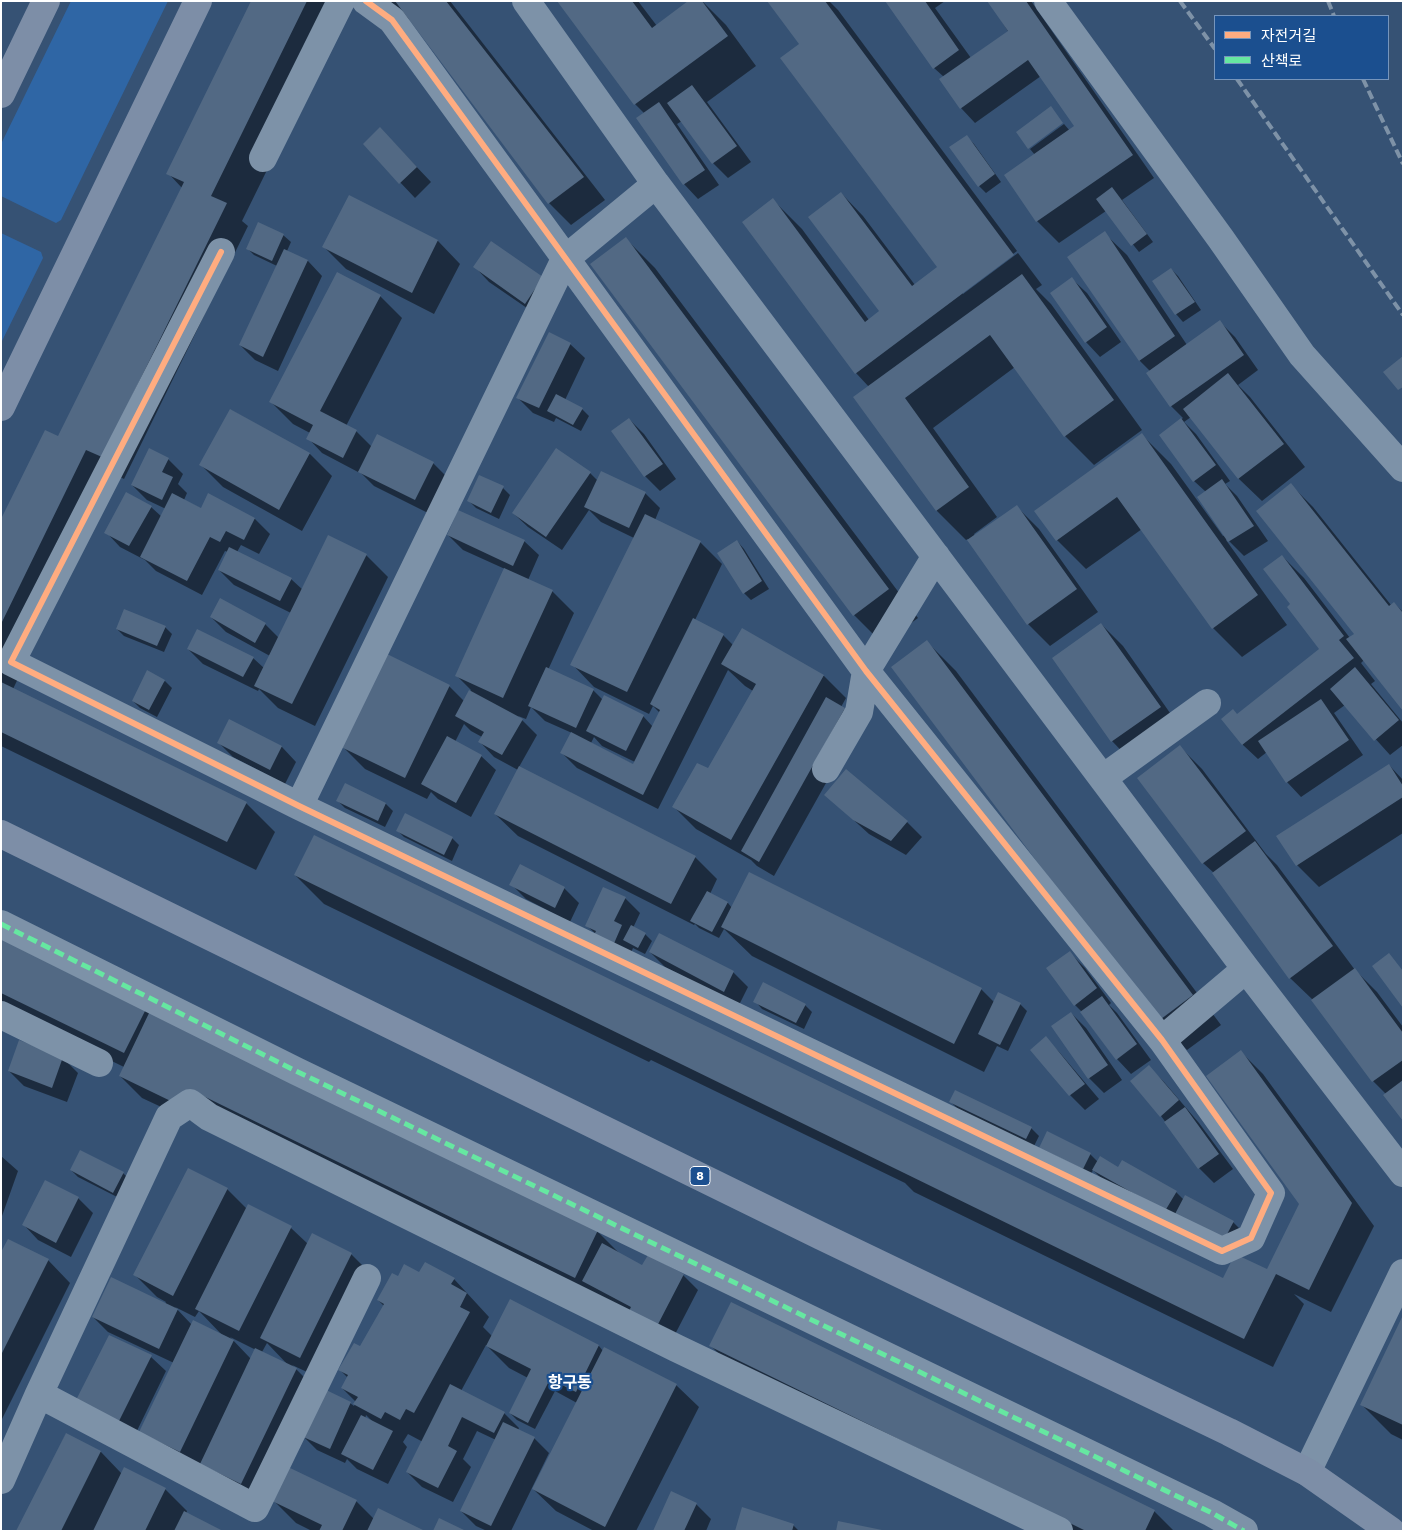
<!DOCTYPE html>
<meta charset="utf-8">
<style>
body{margin:0}
#map{position:relative;width:1404px;height:1532px;overflow:hidden;background:#365274;font-family:"Work Sans","Noto Sans KR",sans-serif}
canvas{display:block}
.frame{position:absolute;inset:0;border:2px solid #fff;pointer-events:none}
.legend{position:absolute;left:1214px;top:15px;width:175px;height:65px;box-sizing:border-box;background:#1b4f8f;border:1px solid #7695bc;margin:0;padding:6px 9px;list-style:none;font-size:15px;color:#fff}
.legend li{display:flex;align-items:center;gap:10px;height:25px}
.legend b{width:25px;border:1px solid #7695bc}
</style>
<div id="map">
<canvas width="1404" height="1532"></canvas>
<div class="frame"></div>
<ul class="legend">
<li><b style="height:6px;background:#ffac80"></b>자전거길</li>
<li><b style="height:6px;background:#66e7a1"></b>산책로</li>
</ul>
</div>
<script>
const c = document.querySelector('canvas').getContext('2d');
c.lineJoin = 'round';
function paint(path, color) {
  c.fillStyle = color;
  c.fill(path, 'evenodd');
}
function poly(rows) {
  const path = new Path2D();
  for (const r of rows) {
    path.moveTo(r[0], r[1]);
    for (let i = 2; i < r.length; i += 2) path.lineTo(r[i], r[i + 1]);
  }
  return path;
}
function stroke(path, color, width, dash) {
  c.strokeStyle = color;
  c.lineWidth = width;
  c.lineCap = dash ? 'butt' : 'round';
  c.setLineDash(dash || []);
  c.stroke(path);
}
function drawText(font, color, halo, rows, align = 'center') {
  c.font = font + ' "Work Sans","Noto Sans KR",sans-serif';
  c.lineWidth = 4.5;
  c.setLineDash([]);
  c.textBaseline = 'middle';
  c.strokeStyle = halo;
  c.fillStyle = color;
  for (const [text, x, y, turn = 0] of rows) {
    c.save();
    c.translate(x, y);
    c.rotate((+turn || 0) * Math.PI / 180);
    c.textAlign = isNaN(turn) ? turn : align;
    if (halo) c.strokeText(text, 0, 0);
    c.fillText(text, 0, 0);
    c.restore();
  }
}
const green = poly([
 [71,1,168,1,61,220,56,223,1,196,1,144],
 [1,233,41,252,43,258,1,343]
]);
const shadow = poly([
 [253,1,350,1,242,221,248,226,124,479,104,469,114,480,13,689,246,803,275,832,256,870,1,746,1,522,59,438,182,188,168,173],
 [371,1,450,1,605,200,571,225,549,203,412,21],
 [559,1,638,1,657,26,702,1,726,25,756,66,707,102,751,162,728,178,713,163,682,121,677,124,719,185,698,199,684,184,645,114,635,104],
 [769,1,829,1,838,10,1017,251,962,292,963,294,1018,253,1042,285,1036,289,1051,304,1142,430,1094,465,1065,436,1015,367,933,428,997,517,974,534,975,536,1017,507,1039,529,1098,612,1050,646,1028,624,968,539,966,540,937,511,855,397,869,387,856,373,773,200,802,229,869,320,880,312,841,193,863,216,915,285,939,268,801,44],
 [887,1,945,1,935,8,971,58,1011,36,989,1,1031,1,1154,178,1122,200,1153,242,1139,252,1106,211,1059,243,1037,221,1035,155,1030,149,1064,124,1070,131,1076,126,1041,76,975,123,961,108,944,77,934,68],
 [966,136,974,144,1001,182,986,193,979,186],
 [364,144,395,144,431,182,415,198],
 [349,197,438,241,460,264,434,314,346,269,324,247],
 [1104,233,1127,255,1187,345,1220,322,1235,337,1258,370,1238,385,1250,397,1305,467,1262,501,1239,479,1191,417,1184,422,1196,434,1230,481,1225,484,1237,496,1268,541,1244,556,1227,539,1226,540,1287,625,1242,657,1213,628,1142,529,1086,569,1057,540,1142,435,1171,464,1223,536,1225,535,1206,492,1194,481,1160,435,1183,418,1171,406,1150,371,1140,361,1069,257],
 [283,235,291,242,287,251,308,261,322,276,278,371,255,360,240,345,277,266,254,255,247,248],
 [626,239,655,268,918,618,883,644,854,615],
 [475,267,542,278,540,317,489,282],
 [1171,269,1178,276,1201,310,1183,322,1176,314,1154,281],
 [1072,279,1087,293,1121,342,1100,357,1086,342],
 [380,296,402,318,346,426,356,431,372,447,433,463,448,478,430,514,374,486,359,471,358,472,322,453,308,438,310,433,293,424,271,402],
 [570,344,585,358,565,400,582,409,589,416,581,431,556,418,554,422,533,413,518,398],
 [231,410,310,454,332,476,302,531,223,487,201,465],
 [629,419,644,434,676,479,660,491,645,476],
 [168,459,183,474,178,484,187,493,184,500,202,509,209,495,255,519,270,534,259,554,241,545,237,552,291,579,303,590,366,555,388,577,315,726,278,708,259,689,258,691,203,664,188,649,253,658,264,668,270,656,226,632,211,617,265,624,279,638,291,613,234,585,219,570,228,552,225,551,202,595,156,571,145,560,120,547,106,532,151,507,162,517,166,509,147,500,132,485],
 [590,473,598,481,602,473,645,493,660,508,655,520,700,542,722,564,695,620,723,635,733,645,824,676,846,698,841,707,859,724,774,876,757,866,751,860,696,829,674,807,708,770,753,691,745,686,728,670,658,809,577,768,562,753,572,733,545,721,531,707,526,719,518,716,537,735,519,767,695,857,717,879,710,894,728,903,732,908,981,989,995,1003,1020,1004,1027,1011,1008,1051,997,1046,984,1072,752,956,724,929,719,938,699,928,695,924,694,925,518,836,495,814,518,770,494,757,480,742,482,737,471,731,464,724,455,742,481,756,496,770,471,817,438,799,431,792,427,799,365,769,343,747,449,686,464,701,471,690,456,675,505,569,463,550,448,535,524,541,539,555,528,580,552,591,574,613,548,670,593,690,603,700,643,716,653,727,660,713,653,706,649,714,594,687,572,664,634,538,601,522,589,510,562,550,528,527,513,513],
 [594,737,602,746,635,762,634,765,591,743],
 [1291,485,1313,507,1391,605,1394,603,1403,612,1403,709,1364,660,1361,663,1375,681,1371,684,1403,723,1403,745,1390,755,1345,705,1334,713,1363,755,1301,797,1287,782,1267,752,1258,759,1243,745,1223,719,1237,715,1321,650,1292,604,1282,556,1304,578,1350,638,1355,634],
 [503,488,510,495,499,519,476,508,468,500],
 [737,541,744,549,769,589,751,600,744,593],
 [1101,624,1123,646,1182,730,1134,764,1112,741],
 [165,627,172,634,164,652,124,636,117,629],
 [927,642,956,671,1221,1025,1187,1050,1158,1021],
 [165,681,172,688,157,717,140,708,133,701],
 [229,721,282,747,296,762,285,784,233,757,218,742],
 [1180,747,1202,769,1266,854,1277,865,1355,970,1377,992,1403,1027,1403,1119,1386,1094,1373,1081,1313,1000,1290,978,1214,873,1203,863],
 [1389,765,1403,780,1403,833,1319,887,1297,865],
 [346,785,386,804,393,811,385,827,345,808,338,801],
 [826,795,907,822,922,837,906,855,869,834],
 [397,830,452,838,459,845,452,861,404,837],
 [295,875,1224,1279,1267,1271,1300,1204,1241,1052,1263,1074,1374,1226,1331,1312,1294,1294,1304,1304,1273,1367,914,1192,905,1183,651,1060,649,1062,324,904],
 [511,884,564,888,579,903,570,922,526,899],
 [625,898,640,913,633,928,645,934,652,941,645,954,633,948,627,962,586,925],
 [659,934,733,972,748,987,739,1005,665,967,650,952],
 [1,936,597,1231,622,1256,643,1266,683,1275,698,1290,670,1344,142,1098,120,1076,124,1067,1,1007],
 [188,1087,190,1089,177,1111],
 [1070,953,1085,968,1111,1003,1109,1005,1117,1013,1151,1060,1131,1074,1117,1059,1083,1013,1075,1005],
 [755,1001,805,1005,812,1012,804,1029,762,1009],
 [1071,1013,1086,1028,1122,1080,1104,1093,1089,1078,1053,1026],
 [1046,1038,1060,1053,1099,1099,1085,1110,1070,1095,1032,1050],
 [63,1058,78,1073,67,1102,24,1086,9,1071],
 [1149,1067,1164,1082,1199,1123,1233,1169,1214,1183,1199,1168,1161,1116],
 [955,1091,1031,1128,1039,1136,1034,1146,958,1109,951,1102],
 [1048,1154,1090,1154,1098,1162,1119,1168,1176,1192,1184,1200,1233,1222,1248,1237,1239,1254,1108,1185,1093,1170,1090,1176],
 [1,1156,18,1171,2,1216,1,1216],
 [71,1170,123,1173,130,1180,121,1199,78,1177],
 [46,1182,78,1198,93,1213,71,1257,38,1240,24,1225],
 [227,1189,247,1209,249,1206,291,1228,308,1244,312,1235,351,1254,374,1277,322,1379,292,1365,318,1391,263,1505,140,1431,174,1363,108,1332,93,1317,165,1304,166,1302,157,1297,135,1275],
 [175,1307,195,1317,199,1311,223,1336,192,1325],
 [230,1337,256,1350,251,1359],
 [267,1343,288,1365,262,1352],
 [1,1255,48,1260,70,1283,1,1421],
 [419,1274,454,1279,489,1317,483,1327,492,1336,510,1301,599,1346,603,1351,604,1349,676,1385,699,1407,636,1531,594,1531,556,1511,532,1488,534,1489,577,1403,555,1391,535,1429,517,1420,510,1413,528,1378,509,1368,486,1345,461,1391,504,1413,519,1428,518,1430,534,1438,549,1453,511,1531,487,1531,476,1526,461,1511,496,1440,477,1431,463,1459,471,1467,453,1502,422,1487,407,1472,423,1442,408,1434,403,1442,407,1447,388,1484,357,1469,347,1459,345,1463,317,1450,302,1435,350,1403,354,1406,356,1402,342,1388,348,1378,340,1370,361,1348,384,1306,378,1300,398,1278],
 [366,1415,373,1422,365,1419],
 [1403,1318,1403,1440,1391,1434,1362,1405],
 [711,1346,1154,1511,1174,1531,1058,1531,740,1375],
 [151,1357,166,1371,133,1439,91,1419],
 [66,1434,101,1452,122,1474,165,1489,187,1511,186,1514,220,1531,17,1531],
 [273,1500,356,1501,374,1519,422,1531,312,1531,296,1523],
 [696,1504,711,1519,706,1531,654,1531],
 [793,1525,799,1531,736,1531]
]);
const building = poly([
 [251,1,307,1,211,196,227,203,102,457,86,450,1,624,1,519,45,430,58,436,184,182,166,174],
 [395,1,446,1,584,177,548,204],
 [557,1,632,1,652,28,688,1,702,1,728,36,634,105],
 [767,1,825,1,1014,255,855,374,742,222,773,198,865,322,879,311,808,217,841,192,912,286,937,267,780,58,799,44],
 [885,1,925,1,959,50,933,69],
 [987,1,1026,1,1133,155,1036,222,1004,175,1074,126,1028,60,960,109,939,79,1008,31],
 [692,85,737,146,712,164,667,103],
 [659,102,705,170,683,185,636,118],
 [1051,106,1063,123,1028,149,1016,132],
 [380,127,417,167,399,184,363,144],
 [967,135,995,174,978,187,949,147],
 [1112,187,1147,234,1131,246,1096,199],
 [349,195,438,240,412,293,322,247],
 [258,222,284,234,272,261,246,249],
 [1105,231,1175,336,1139,361,1067,257],
 [626,237,889,589,853,616,590,264],
 [491,241,543,277,525,304,473,267],
 [284,249,308,260,263,357,239,345],
 [1171,268,1195,302,1175,315,1152,281],
 [337,272,381,295,320,411,357,430,343,458,306,439,313,425,269,402],
 [1022,274,1114,400,1064,437,990,335,905,398,969,487,936,511,853,397],
 [1072,277,1107,327,1085,343,1050,293],
 [1220,320,1244,355,1170,407,1146,373],
 [549,332,571,343,539,408,516,398],
 [1403,356,1403,387,1398,390,1383,372],
 [1228,373,1284,444,1238,479,1183,409],
 [556,394,583,408,573,425,547,411],
 [230,409,310,453,279,510,199,465],
 [629,418,663,464,644,477,611,431],
 [1181,418,1216,465,1193,482,1159,435],
 [1142,433,1258,595,1212,629,1117,497,1056,541,1034,511],
 [377,434,434,462,415,500,358,472],
 [149,448,169,458,162,472,173,477,162,500,131,485],
 [556,448,591,472,546,537,512,513],
 [601,471,646,492,629,528,584,507],
 [479,475,504,486,491,513,467,501],
 [1222,479,1254,526,1228,542,1197,497],
 [1291,483,1389,606,1394,602,1403,613,1403,711,1346,639,1354,634,1256,511],
 [126,492,152,506,129,546,104,533],
 [172,493,201,508,208,493,255,518,244,540,226,531,220,542,210,537,187,581,140,557],
 [1017,505,1077,589,1027,625,967,540],
 [458,510,525,540,513,566,447,535],
 [645,514,701,541,627,692,570,665],
 [328,535,367,554,292,704,254,686],
 [737,540,762,581,743,594,717,553],
 [229,547,292,578,280,601,218,570],
 [1282,555,1344,636,1339,640,1354,658,1242,745,1221,719,1233,709,1237,714,1319,649,1287,607,1290,604,1263,569],
 [504,568,553,590,503,698,455,676],
 [220,598,266,623,255,643,210,617],
 [124,609,166,626,157,646,116,629],
 [693,618,724,634,643,795,560,753,571,732,633,764,660,710,650,704],
 [1101,623,1161,707,1111,742,1052,658],
 [742,628,824,675,731,840,672,807,697,763,708,768,756,684,721,664],
 [197,629,254,657,243,677,187,649],
 [927,640,1193,995,1157,1022,891,667],
 [387,654,450,685,405,778,341,747],
 [546,667,594,689,576,728,528,706],
 [1355,667,1399,720,1374,741,1330,689],
 [147,670,165,680,149,710,132,701],
 [1,682,247,802,227,842,1,732],
 [469,690,523,719,502,755,478,742,484,732,455,716],
 [604,695,644,715,626,751,586,731],
 [826,697,845,708,759,862,741,851],
 [1321,699,1349,740,1286,783,1258,741],
 [229,719,282,746,270,770,217,743],
 [447,736,482,755,456,803,421,784],
 [1180,745,1246,831,1202,864,1137,778],
 [1389,764,1403,786,1403,797,1296,866,1276,836],
 [519,766,696,856,671,904,494,814],
 [846,769,908,821,891,841,853,820,824,795],
 [345,783,386,803,378,821,336,801],
 [405,813,453,837,444,855,396,831],
 [314,835,1223,1278,1235,1254,1267,1269,1299,1204,1206,1076,1241,1050,1352,1203,1309,1290,1276,1274,1244,1339,294,875],
 [1255,841,1333,946,1289,979,1212,873],
 [520,864,565,887,555,908,509,885],
 [749,872,982,988,954,1044,721,927],
 [603,887,626,897,614,921,622,925,612,948,592,939,596,931,585,926],
 [707,891,728,902,712,932,690,921],
 [631,925,646,933,638,948,623,940],
 [659,933,734,971,724,992,649,952],
 [1,934,148,1005,124,1053,1,993],
 [1070,951,1097,988,1074,1006,1046,968],
 [1389,953,1403,971,1403,1008,1372,966],
 [1355,968,1403,1033,1403,1060,1372,1082,1311,1000],
 [763,982,806,1004,796,1023,753,1002],
 [998,992,1021,1003,1000,1045,978,1034],
 [1102,996,1137,1044,1116,1060,1080,1012],
 [150,1011,598,1230,575,1278,189,1089,181,1106,119,1076],
 [1071,1012,1108,1065,1088,1079,1051,1026],
 [1046,1036,1085,1084,1069,1096,1030,1050],
 [19,1040,63,1057,52,1088,8,1071],
 [1149,1065,1179,1100,1160,1117,1130,1081],
 [1403,1080,1403,1121,1383,1095],
 [955,1090,1032,1127,1026,1139,949,1102],
 [1185,1107,1219,1154,1198,1169,1164,1122],
 [1047,1131,1091,1153,1083,1169,1039,1148],
 [80,1150,124,1172,113,1193,70,1170],
 [1100,1156,1118,1167,1122,1160,1177,1191,1165,1211,1092,1170],
 [188,1168,228,1188,173,1296,133,1275],
 [45,1180,79,1197,56,1243,22,1225],
 [1185,1195,1234,1221,1224,1240,1175,1214],
 [248,1204,292,1226,239,1331,195,1309],
 [312,1233,352,1253,300,1358,260,1338],
 [8,1239,49,1259,1,1355,1,1252],
 [602,1243,642,1265,648,1255,684,1274,655,1330,627,1315,631,1307,582,1281],
 [425,1262,455,1278,451,1284,467,1293,460,1307,470,1312,414,1413,406,1409,400,1420,385,1412,381,1419,353,1404,358,1397,341,1388,348,1375,338,1370,354,1343,360,1346,384,1304,377,1300,392,1273,398,1276,404,1264,419,1272],
 [111,1277,178,1309,159,1349,92,1317],
 [510,1299,599,1345,576,1392,550,1379,528,1423,509,1413,531,1369,486,1346],
 [731,1302,1155,1510,1145,1531,1086,1531,709,1346],
 [1403,1315,1403,1425,1360,1405],
 [193,1320,234,1340,180,1452,139,1432],
 [109,1335,152,1355,117,1425,74,1404],
 [604,1347,677,1384,605,1527,532,1489],
 [255,1348,297,1368,241,1484,200,1464],
 [450,1384,505,1412,494,1433,462,1417,448,1446,457,1451,438,1488,406,1472],
 [322,1388,351,1402,330,1449,301,1436],
 [361,1415,393,1431,373,1470,341,1454],
 [503,1422,535,1437,491,1526,460,1511],
 [66,1433,101,1451,61,1531,16,1531],
 [124,1467,166,1488,145,1531,93,1531],
 [288,1467,357,1500,342,1531,319,1531,322,1525,272,1501],
 [671,1491,697,1503,684,1531,653,1531],
 [742,1507,794,1524,792,1531,735,1531],
 [378,1508,425,1531,367,1531],
 [184,1511,223,1531,174,1531],
 [439,1518,466,1531,433,1531],
 [838,1521,882,1530,882,1531,836,1531]
]);
const minor = poly([
 [526,1,656,184,1246,969,1403,1173],
 [1048,1,1221,239,1302,355,1403,468],
 [263,158,341,1],
 [221,252,11,662,299,806,1222,1251,1251,1238,1271,1193,1162,1040,866,671,392,20,366,1],
 [826,769,859,712,866,671,936,556],
 [1103,778,1207,703],
 [299,806,565,259,656,184],
 [1,924,296,1071,1212,1513,1244,1531],
 [1,1015,99,1063],
 [1162,1040,1246,969],
 [39,1394,255,1508,367,1278],
 [1307,1472,1403,1273],
 [1,1480,39,1394,169,1117,190,1103,209,1117,676,1348,1059,1531]
]);
const major = poly([
 [1,94,46,1],
 [1,407,198,1],
 [1,834,821,1236,1229,1432,1307,1472,1391,1531]
]);
const rail = poly([
 [1180,1,1215,49],
 [1328,1,1334,16],
 [1237,79,1403,315],
 [1363,79,1403,164]
]);
const quiet = poly([
 [1,924,296,1071,1212,1513,1244,1531]
]);
const cycleway = poly([
 [221,252,11,662,299,806,1222,1251,1251,1238,1271,1193,1162,1040,866,671,392,20,366,1]
]);
const shields = [
 [700,1176,20]
];
const shieldNames = [
 ["8",700,1176]
];
const quarterNames = [
 ["항구동",570,1383]
];
paint(green, '#2f66a5');
paint(shadow, '#0007');
paint(building, '#526984');
stroke(minor, '#7d92a8', 28);
stroke(major, '#7d8ea7', 28);
stroke(rail, '#7e92a7', 4, [9, 4]);
stroke(quiet, '#66e7a1', 5, [10, 5]);
stroke(cycleway, '#ffac80', 6);
for (const [x, y, w] of shields) {
  const box = new Path2D();
  box.roundRect(x - w / 2, y - 9.5, w, 19, 4);
  c.fillStyle = '#1b4f8f';
  c.fill(box);
  stroke(box, '#fff', 1);
}
drawText('bold 12px', '#fff', null, shieldNames);
drawText('bold 16px', '#fff', '#1b4f8f', quarterNames);
</script>
